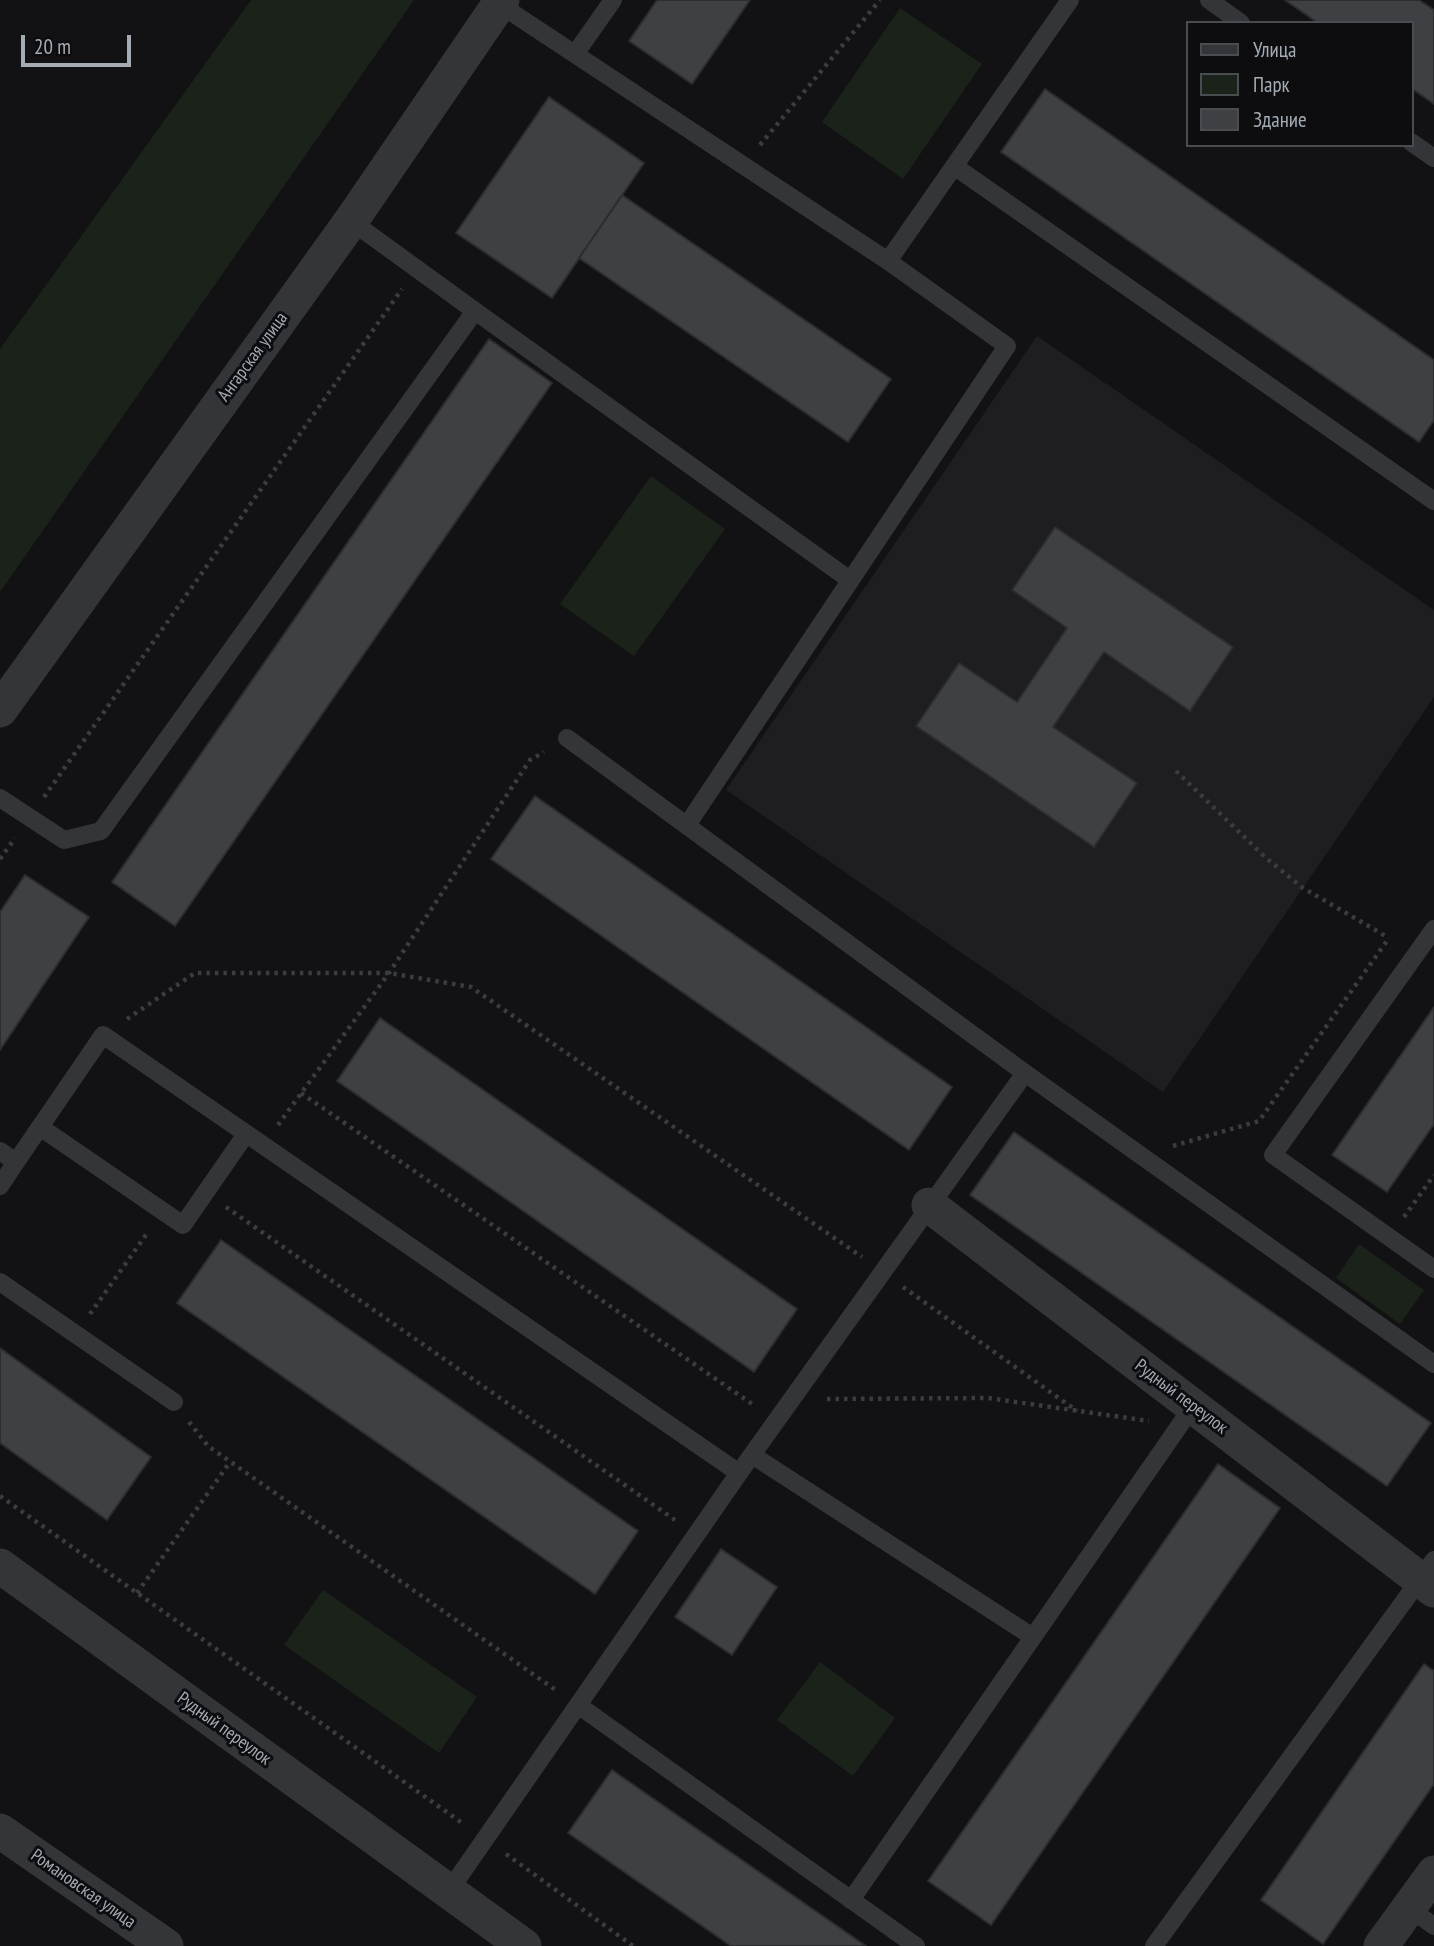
<!DOCTYPE html>
<meta charset="utf-8">
<style>
body{margin:0}
#map{position:relative;width:1434px;height:1946px;overflow:hidden;background:#121214;font-family:"PT Sans Narrow",sans-serif}
canvas{display:block}
.legend{position:absolute;left:1186px;top:21px;width:228px;height:126px;box-sizing:border-box;background:#0d0d0f;border:2px solid #494c51;margin:0;padding:9px 12px;list-style:none;font-size:21px;color:#a3abb5}
.legend li{display:flex;align-items:center;gap:14px;height:35px}
.legend b{width:35px;border:2px solid #494c51}
.scale{position:absolute;left:21px;top:35px;width:110px;height:32px;box-sizing:border-box;border:4px solid #a3abb5;border-top:0;padding-left:9px;font-size:21px;line-height:24px;white-space:nowrap;color:#a3abb5;-webkit-text-stroke:5px #0d0d0f;paint-order:stroke}
</style>
<div id="map">
<canvas width="1434" height="1946"></canvas>
<ul class="legend">
<li><b style="height:9px;background:#333539"></b>Улица</li>
<li><b style="height:19px;background:#1a221a"></b>Парк</li>
<li><b style="height:19px;background:#3e4044"></b>Здание</li>
</ul>
<div class="scale">20 m</div>
</div>
<script>
const c = document.querySelector('canvas').getContext('2d');
c.lineJoin = 'round';
function paint(path, color) {
  c.fillStyle = color;
  c.fill(path, 'evenodd');
}
function poly(rows) {
  const path = new Path2D();
  for (const r of rows) {
    path.moveTo(r[0], r[1]);
    for (let i = 2; i < r.length; i += 2) path.lineTo(r[i], r[i + 1]);
  }
  return path;
}
function stroke(path, color, width, dash) {
  c.strokeStyle = color;
  c.lineWidth = width;
  c.lineCap = dash ? 'butt' : 'round';
  c.setLineDash(dash || []);
  c.stroke(path);
}
function drawText(font, color, halo, rows, align = 'center') {
  c.font = font + ' "PT Sans Narrow",sans-serif';
  c.lineWidth = 6;
  c.setLineDash([]);
  c.textBaseline = 'middle';
  c.strokeStyle = halo;
  c.fillStyle = color;
  for (const [text, x, y, turn = 0] of rows) {
    c.save();
    c.translate(x, y);
    c.rotate((+turn || 0) * Math.PI / 180);
    c.textAlign = isNaN(turn) ? turn : align;
    if (halo) c.strokeText(text, 0, 0);
    c.fillText(text, 0, 0);
    c.restore();
  }
}
const built = poly([
 [1037,336,1434,610,1434,697,1163,1092,726,790]
]);
const green = poly([
 [251,0,414,0,0,592,0,349],
 [900,8,982,64,903,179,822,122],
 [651,476,725,529,634,656,560,604],
 [1359,1244,1424,1290,1400,1324,1336,1278],
 [323,1590,477,1697,439,1753,284,1645],
 [820,1662,895,1718,853,1776,777,1720]
]);
const building = poly([
 [657,0,750,0,692,84,629,41,657,0],
 [1285,0,1419,0,1434,10,1434,104,1411,88,1411,23,1318,23,1285,0],
 [1045,89,1434,360,1434,420,1419,442,1001,152,1045,89],
 [549,97,644,163,552,298,456,233,549,97],
 [622,195,891,379,848,442,579,258,622,195],
 [489,339,552,383,175,926,112,882,489,339],
 [1055,527,1233,647,1190,711,1104,652,1053,727,1137,783,1094,847,916,726,959,663,1017,702,1067,628,1012,590,1055,527],
 [535,796,952,1087,909,1150,491,859,535,796],
 [25,875,89,917,0,1050,0,912,25,875],
 [1434,1007,1434,1124,1387,1192,1332,1155,1434,1007],
 [380,1018,797,1309,754,1372,337,1081,380,1018],
 [1014,1132,1431,1423,1387,1486,970,1195,1014,1132],
 [221,1240,638,1531,595,1594,177,1303,221,1240],
 [0,1348,151,1457,107,1520,0,1443,0,1348],
 [1218,1464,1280,1508,991,1925,928,1881,1218,1464],
 [721,1549,777,1587,732,1655,675,1617,721,1549],
 [1424,1664,1434,1671,1434,1784,1323,1944,1261,1900,1424,1664],
 [612,1770,866,1946,731,1946,568,1833,612,1770]
]);
const path = poly([
 [760,145,880,0],
 [1176,771,1266,858,1303,888,1389,938],
 [44,797,402,289],
 [0,859,15,838],
 [127,1019,195,973,389,973,471,987,862,1257],
 [301,1093,755,1406],
 [278,1125,389,973,530,760,544,752],
 [1173,1146,1259,1121,1389,938],
 [226,1207,675,1520],
 [1404,1217,1434,1175],
 [903,1287,1077,1411],
 [90,1314,148,1232],
 [827,1399,988,1398,1149,1421],
 [189,1422,208,1446,557,1691],
 [0,1496,465,1825],
 [137,1593,230,1462],
 [506,1854,633,1946]
]);
const service = poly([
 [1209,0,1241,23],
 [499,4,888,261,1007,346,687,825],
 [575,54,613,0],
 [1411,142,1434,158],
 [954,166,1434,501],
 [888,261,1070,0],
 [475,311,850,580],
 [0,798,64,840,101,831,475,311,351,221],
 [1434,929,1273,1155,1434,1269],
 [1025,1073,1434,1364],
 [40,1127,183,1225,246,1134],
 [0,1151,16,1162,0,1186],
 [16,1162,103,1035,739,1473],
 [0,1282,174,1402],
 [752,1455,1033,1637],
 [578,1705,916,1946],
 [449,1891,739,1473,1025,1073,567,738],
 [851,1900,1193,1406],
 [1409,1908,1434,1926],
 [1154,1946,1434,1560]
]);
const minor = poly([
 [0,710,351,221,502,0],
 [929,1205,1434,1590],
 [0,1566,524,1946],
 [0,1831,166,1946],
 [1381,1946,1434,1873]
]);
const streetNames = [
 ["Ангарская улица",253,357,-54],
 ["Рудный переулок",1181,1397,37],
 ["Рудный переулок",224,1729,36],
 ["Романовская улица",83,1889,35]
];
paint(built, '#1e1e21');
paint(green, '#1a221a');
paint(building, '#3e4044');
stroke(building, '#2c2d30', 2);
stroke(path, '#393c40', 4.5, [3.5, 5]);
stroke(service, '#333539', 18);
stroke(minor, '#333539', 35);
drawText('18px', '#a3abb5', '#0d0d0f', streetNames);
</script>
